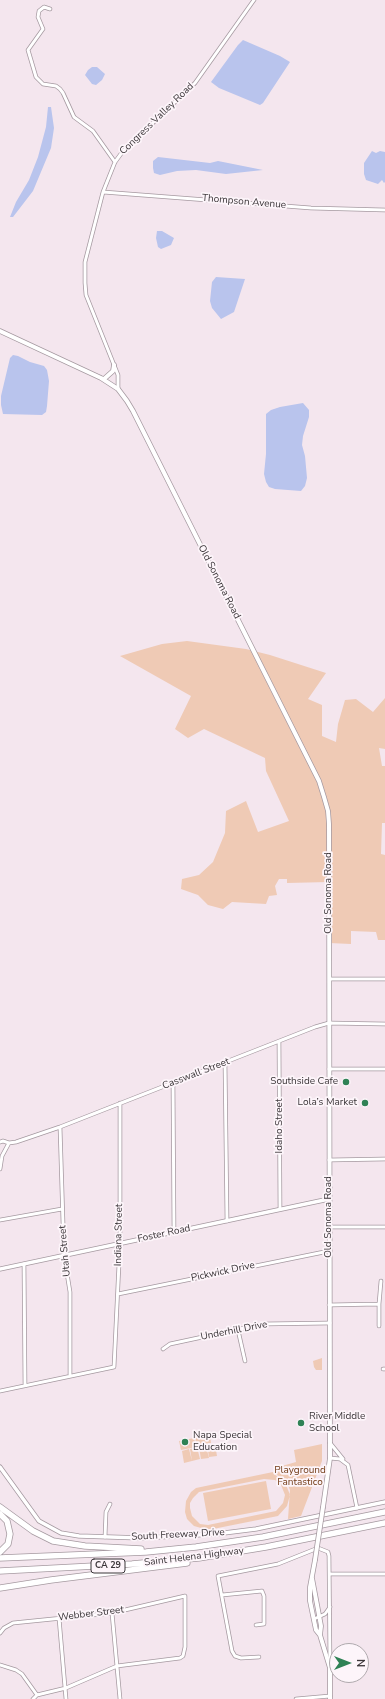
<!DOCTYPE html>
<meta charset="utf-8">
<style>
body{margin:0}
#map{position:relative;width:385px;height:1699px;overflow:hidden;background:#f4e6ee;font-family:"Nunito Sans",sans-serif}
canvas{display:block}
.north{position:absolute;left:329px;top:1643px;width:40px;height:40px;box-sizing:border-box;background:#fdf5fa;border:1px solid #afa9ad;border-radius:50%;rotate:90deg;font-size:11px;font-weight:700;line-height:16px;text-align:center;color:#3b3639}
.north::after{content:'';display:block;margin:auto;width:14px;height:18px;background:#2f8255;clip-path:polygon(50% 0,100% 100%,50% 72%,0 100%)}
</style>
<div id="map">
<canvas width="385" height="1699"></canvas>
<div class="north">N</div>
</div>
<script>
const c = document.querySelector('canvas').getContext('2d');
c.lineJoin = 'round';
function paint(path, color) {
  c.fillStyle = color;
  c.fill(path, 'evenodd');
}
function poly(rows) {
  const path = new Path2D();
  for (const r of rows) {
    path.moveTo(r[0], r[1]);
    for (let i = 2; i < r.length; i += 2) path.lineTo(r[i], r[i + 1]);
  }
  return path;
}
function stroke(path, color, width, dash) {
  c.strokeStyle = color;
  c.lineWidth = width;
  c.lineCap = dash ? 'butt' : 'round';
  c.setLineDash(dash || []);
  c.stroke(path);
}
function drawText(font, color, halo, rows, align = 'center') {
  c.font = font + ' "Nunito Sans",sans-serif';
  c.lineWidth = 3.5;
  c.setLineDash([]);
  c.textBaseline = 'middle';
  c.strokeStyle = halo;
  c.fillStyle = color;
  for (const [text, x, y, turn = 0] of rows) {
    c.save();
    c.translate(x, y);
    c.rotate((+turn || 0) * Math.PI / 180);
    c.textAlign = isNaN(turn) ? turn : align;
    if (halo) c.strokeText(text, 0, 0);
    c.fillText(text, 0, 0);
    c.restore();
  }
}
const green = poly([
 [187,641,246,649,270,655,326,673,308,699,322,705,322,736,336,742,338,724,345,700,356,699,373,712,385,698,385,749,379,748,382,766,385,766,385,823,382,823,381,854,385,855,385,940,378,940,376,932,351,931,351,944,329,943,329,882,287,883,287,879,279,879,275,886,277,895,269,896,266,904,232,902,223,909,208,905,198,895,181,889,182,879,199,875,213,862,225,833,226,811,246,801,258,832,289,821,266,771,265,758,204,729,188,738,175,729,191,696,120,656,162,644],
 [322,1358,322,1370,316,1370,314,1367,313,1361],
 [210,1435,211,1443,197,1446,195,1438],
 [194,1438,196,1447,181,1450,179,1441],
 [215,1444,217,1456,209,1457,207,1445],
 [322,1444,322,1461,301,1516,288,1519,290,1490,286,1481,274,1473,275,1468,296,1462,294,1450],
 [206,1446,209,1458,201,1459,199,1447],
 [197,1447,200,1459,192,1461,190,1449],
 [189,1449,192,1461,184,1463,182,1451],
 [273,1472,274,1474,285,1482,290,1495,287,1506,278,1516,208,1530,194,1526,187,1519,185,1512,186,1501,191,1492,196,1488],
 [264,1479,275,1480,281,1485,285,1495,283,1503,276,1511,208,1525,200,1524,192,1516,190,1508,190,1503,193,1498,199,1492],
 [266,1481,271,1509,208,1521,203,1493]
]);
const water = poly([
 [243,40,280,56,290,62,263,103,260,105,219,88,211,82,238,45],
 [92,67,97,67,105,74,102,80,96,85,92,84,85,75,88,70],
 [48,107,51,107,54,128,51,148,33,191,13,217,10,217,16,202,29,180,38,157,46,127],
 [372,151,376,153,380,151,385,152,385,182,384,183,382,180,378,184,366,180,364,174,364,163],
 [158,157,210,163,218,161,263,170,226,174,196,170,177,171,160,175,154,173,153,168,153,161],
 [157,231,162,231,174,238,171,245,161,249,158,247,156,238],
 [216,277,245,279,234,312,221,319,212,308,210,301,212,282],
 [13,355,18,356,30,362,44,366,47,370,49,381,47,406,46,412,42,415,3,414,1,405,1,396,10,358],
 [303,403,309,410,309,417,303,436,302,445,305,456,307,478,305,486,301,491,275,489,269,487,266,482,264,474,266,454,266,414,271,410,280,407]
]);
const minor = poly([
 [50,9,44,7,39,11,38,17,43,29,28,50,36,77,43,84,56,86,60,89,63,93,74,117,93,131,115,162],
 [103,192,311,208,385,210],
 [118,389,118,375,86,295,85,283,85,262,103,192,115,162,123,151,195,83,254,0],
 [330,979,385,979],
 [279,1042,280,1209],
 [225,1062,227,1221],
 [329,1069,385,1069],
 [173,1083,174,1232],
 [60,1127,64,1255,70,1292,70,1376],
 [0,1142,3,1141,9,1143,16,1142,60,1127,315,1027,329,1023,385,1024],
 [329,1160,385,1159],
 [0,1169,2,1156,9,1143],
 [0,1220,62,1209],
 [329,1227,385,1227],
 [24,1264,25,1385],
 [118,1294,329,1251],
 [379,1304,381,1281],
 [329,1305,379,1304,379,1326],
 [238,1330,245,1361],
 [163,1349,170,1344,263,1324,330,1323],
 [383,1369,385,1369],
 [0,1391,114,1367,120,1243,120,1103],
 [330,1443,343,1459],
 [330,1458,340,1459,348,1465,357,1508],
 [105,1537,106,1512,110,1504],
 [330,1574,385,1574],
 [222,1595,262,1591,264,1596,264,1624,256,1625],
 [112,1613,120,1699],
 [59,1618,66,1699],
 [314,1619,325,1614,330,1607],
 [0,1633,4,1628,13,1623,112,1613,185,1596,185,1647,183,1656,180,1658,117,1666,66,1688,37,1695,33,1699],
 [259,1657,241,1658,235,1656,232,1651,218,1576,278,1564,318,1548,328,1552,329,1556,330,1665],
 [0,1665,16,1670,22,1674,37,1695],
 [296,1699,330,1696]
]);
const tertiary = poly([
 [0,1269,329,1199],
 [0,1467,39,1521,61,1533,79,1536,141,1538,216,1534,256,1529,385,1502]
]);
const secondary = poly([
 [0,331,101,378,118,389,127,401,133,411,319,781,324,797,328,811,329,824,330,1458,323,1507],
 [104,379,113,371,114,365],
 [315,1560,310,1587,310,1601,316,1630,320,1635],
 [312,1578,321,1626,320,1635,330,1668,330,1699]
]);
const motorway = poly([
 [0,1507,33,1531,53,1541,85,1546,141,1549],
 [0,1514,7,1521,10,1534,8,1544,0,1552],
 [0,1558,146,1552,196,1547,263,1537,385,1512],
 [0,1571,132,1564,199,1558,266,1547,385,1523],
 [0,1588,51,1580,187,1563]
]);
const secondaryBridge = poly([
 [315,1560,323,1507]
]);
const markers = [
 [346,1082,4,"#2f8255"],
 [365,1103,4,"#2f8255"],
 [301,1423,4,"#2f8255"],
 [185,1442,4,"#2f8255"]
];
const shields = [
 [108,1566,34]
];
const shieldNames = [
 ["CA 29",108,1566]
];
const streetNames = [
 ["Congress Valley Road",157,119,-44],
 ["Thompson Avenue",244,202,5],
 ["Old Sonoma Road",219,582,63],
 ["Old Sonoma Road",329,893,-90],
 ["Casswall Street",196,1074,-21],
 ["Idaho Street",280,1126,-90],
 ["Old Sonoma Road",329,1217,-90],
 ["Foster Road",164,1234,-12],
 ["Indiana Street",119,1235,-89],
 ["Utah Street",65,1251,-95],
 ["Pickwick Drive",223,1272,-12],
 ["Underhill Drive",234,1331,-11],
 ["South Freeway Drive",178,1535,-3],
 ["Saint Helena Highway",194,1557,-7],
 ["Webber Street",91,1614,-7]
];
const poiNames = [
 ["Southside Cafe",338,1082],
 ["Lola’s Market",357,1103],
 ["River Middle",309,1417,"left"],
 ["School",309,1429,"left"],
 ["Napa Special",193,1436,"left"],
 ["Education",193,1448,"left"]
];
const parkNames = [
 ["Playground",300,1471],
 ["Fantastico",300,1483]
];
paint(green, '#efcab5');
paint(water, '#b9c4ed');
stroke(minor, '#a599a0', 4.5);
stroke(tertiary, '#a599a0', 5);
stroke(secondary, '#a599a0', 5.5);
stroke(motorway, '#a599a0', 7);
stroke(minor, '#fff', 3);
stroke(tertiary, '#fff', 3.5);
stroke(secondary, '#fff', 4);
stroke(motorway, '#fff', 5.5);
stroke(secondaryBridge, '#a599a0', 5.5, []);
stroke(secondaryBridge, '#fff', 4);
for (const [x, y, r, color] of markers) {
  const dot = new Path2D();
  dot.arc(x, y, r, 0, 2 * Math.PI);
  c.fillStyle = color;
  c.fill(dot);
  stroke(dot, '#fdf5fa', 1.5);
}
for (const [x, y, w] of shields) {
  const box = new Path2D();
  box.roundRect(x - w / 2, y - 7, w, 14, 3);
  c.fillStyle = '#fdf5fa';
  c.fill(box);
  stroke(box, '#3b3639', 1);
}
drawText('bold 9px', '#3b3639', null, shieldNames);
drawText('10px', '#3b3639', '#fdf5fa', streetNames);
drawText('10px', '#3b3639', '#fdf5fa', poiNames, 'right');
drawText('10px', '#723c17', '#fdf5fa', parkNames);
</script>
